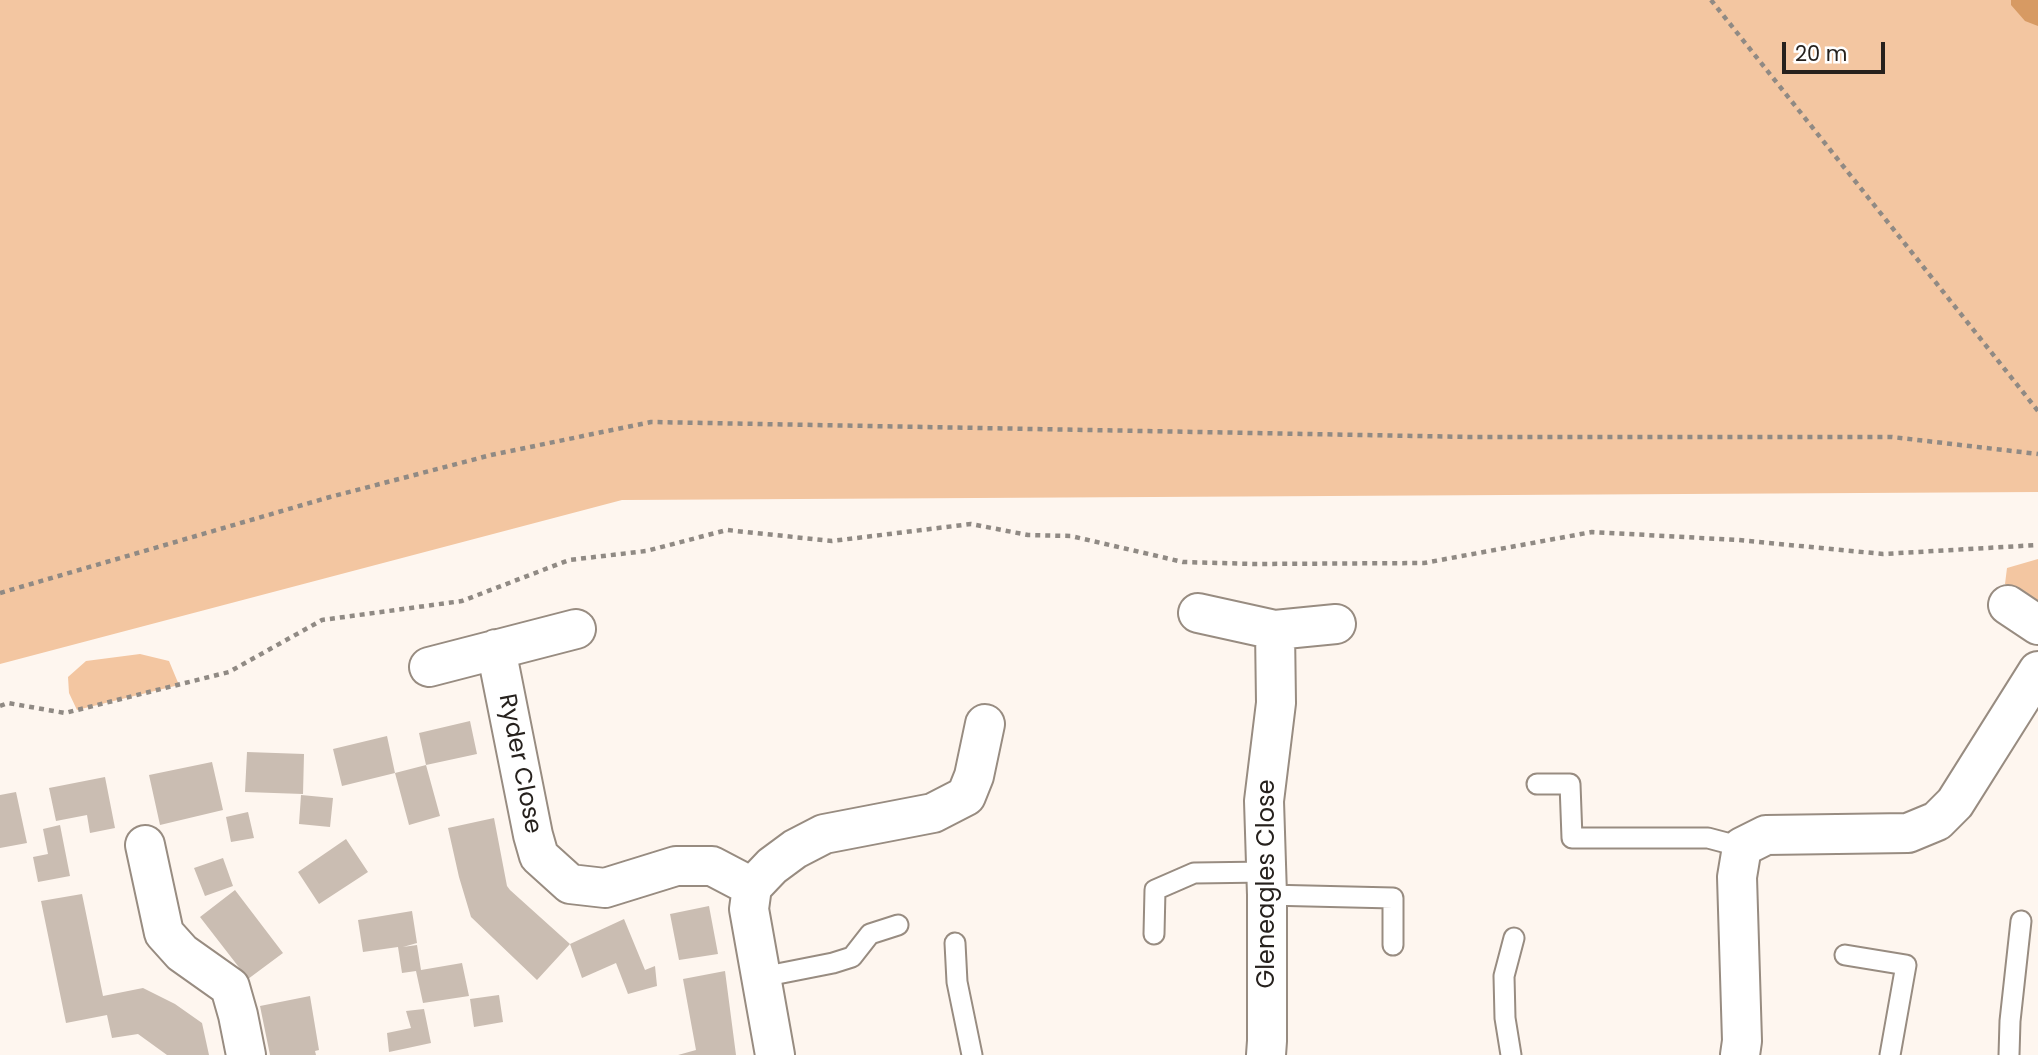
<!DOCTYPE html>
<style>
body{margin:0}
#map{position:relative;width:2038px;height:1055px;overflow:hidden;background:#fef6ef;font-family:Poppins,sans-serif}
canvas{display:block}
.scale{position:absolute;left:1782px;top:42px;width:103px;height:32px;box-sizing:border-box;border:4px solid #26211d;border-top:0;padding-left:9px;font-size:21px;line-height:24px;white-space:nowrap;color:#26211d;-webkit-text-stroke:5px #fff;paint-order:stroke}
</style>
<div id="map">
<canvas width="2038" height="1055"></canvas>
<div class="scale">20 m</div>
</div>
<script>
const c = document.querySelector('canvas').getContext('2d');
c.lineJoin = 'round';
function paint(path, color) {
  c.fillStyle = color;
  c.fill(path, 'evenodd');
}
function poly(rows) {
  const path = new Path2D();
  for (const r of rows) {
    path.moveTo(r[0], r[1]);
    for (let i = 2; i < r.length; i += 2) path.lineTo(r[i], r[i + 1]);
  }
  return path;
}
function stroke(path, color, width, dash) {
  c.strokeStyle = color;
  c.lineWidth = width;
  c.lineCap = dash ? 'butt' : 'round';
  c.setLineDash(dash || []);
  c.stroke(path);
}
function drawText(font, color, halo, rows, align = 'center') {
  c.font = font + ' Poppins,sans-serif';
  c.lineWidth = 5;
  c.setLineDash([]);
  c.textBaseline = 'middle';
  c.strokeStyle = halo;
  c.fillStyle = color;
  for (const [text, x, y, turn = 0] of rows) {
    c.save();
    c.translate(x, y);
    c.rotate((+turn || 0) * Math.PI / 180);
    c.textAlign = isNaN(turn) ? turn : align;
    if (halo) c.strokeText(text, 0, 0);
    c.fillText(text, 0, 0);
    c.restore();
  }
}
const green = poly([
 [0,0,2038,0,2038,492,622,500,0,664],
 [2038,559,2038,606,2005,584,2007,568],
 [140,654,169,661,179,685,77,710,69,693,68,677,86,661]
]);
const water = poly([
 [2011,0,2038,0,2038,26,2025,21,2011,5]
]);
const building = poly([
 [470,721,477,754,426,765,419,733],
 [387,736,395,773,342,786,333,749],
 [247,752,304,754,303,794,245,792],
 [212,762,223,810,160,825,149,775],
 [426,765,440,816,409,825,395,773],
 [105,777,115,828,90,833,87,815,56,821,49,788],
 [16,792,27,843,0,848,0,795],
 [301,795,333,798,330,827,299,824],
 [248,812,254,838,231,842,226,817],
 [494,818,507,886,510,890,570,944,624,919,645,970,655,966,657,986,628,994,616,963,582,978,570,944,537,980,471,917,459,877,448,828],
 [60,825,70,876,38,882,33,857,48,854,43,829],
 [346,839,368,872,319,904,298,872],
 [223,858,233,886,205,896,194,868],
 [235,890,283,953,248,979,200,917],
 [82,894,103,996,143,988,175,1004,202,1023,209,1055,167,1055,138,1034,112,1038,107,1015,66,1023,41,901],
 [709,906,718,954,679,960,670,914],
 [412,911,417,943,403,947,417,945,421,970,462,963,469,996,423,1003,416,971,402,973,398,947,363,952,358,920],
 [725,971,736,1055,678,1055,696,1050,683,979],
 [499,995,503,1022,474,1027,470,999],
 [310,996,319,1050,315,1051,316,1055,270,1055,260,1006],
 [424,1009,431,1043,389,1052,387,1033,411,1028,406,1011]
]);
const path = poly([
 [1711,0,2038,411],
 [0,593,330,497,491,455,651,422,1472,437,1892,437,2038,454],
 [0,706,8,703,65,713,229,672,322,620,462,601,569,560,646,551,727,530,832,541,971,524,1028,535,1071,536,1183,562,1255,564,1424,563,1592,532,1738,540,1883,554,2038,545]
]);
const service = poly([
 [1537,784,1570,784,1572,838,1708,838,1742,847],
 [1267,895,1393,898,1393,945],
 [1154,934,1155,890,1194,873,1267,872],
 [955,943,957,982,972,1055],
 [1845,955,1906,965,1890,1055],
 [762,977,833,963,852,957,870,934,898,925],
 [1511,1055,1505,1018,1504,976,1514,938],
 [2009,1055,2010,1021,2021,921]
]);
const minor = poly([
 [2008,605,2038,625],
 [1198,613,1275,630,1336,624],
 [496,649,533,835,539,856,570,884,605,888,676,866,712,866,752,887],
 [429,667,576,629],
 [145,845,164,933,182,953,230,987,238,1015,246,1055],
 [775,1055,749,909,752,887,772,866,795,849,824,834,933,813,966,796,974,776,985,724],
 [1266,1055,1267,1041,1267,895,1264,801,1276,703,1275,630],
 [1740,1055,1742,1041,1737,877,1742,847,1766,835,1908,833,1937,821,1955,803,2038,671]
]);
const streetNames = [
 ["Ryder Close",519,764,79],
 ["Gleneagles Close",1268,884,-90]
];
paint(green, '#f3c6a1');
paint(water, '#d79a63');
paint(building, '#cabdb2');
stroke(service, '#988c81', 23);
stroke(minor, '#988c81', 42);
stroke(path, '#908a84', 4.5, [5, 5]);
stroke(service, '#fff', 19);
stroke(minor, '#fff', 38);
drawText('24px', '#26211d', '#fff', streetNames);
</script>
